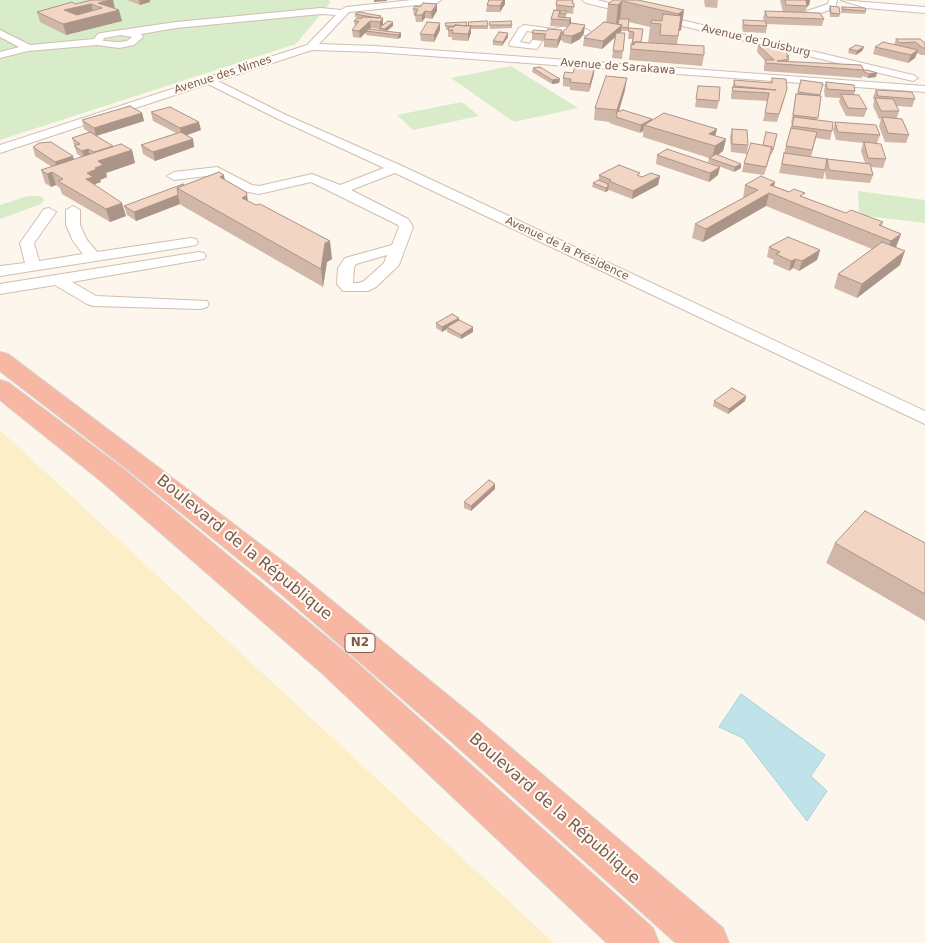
<!DOCTYPE html>
<meta charset="utf-8">
<style>
body{margin:0}
canvas{display:block;background:#fdf6ec}
</style>
<canvas width="925" height="943"></canvas>
<script>
const c = document.querySelector('canvas').getContext('2d');
c.lineJoin = 'round';
function paint(path, color) {
  c.fillStyle = color;
  c.fill(path, 'evenodd');
}
function poly(rows) {
  const path = new Path2D();
  for (const r of rows) {
    path.moveTo(r[0], r[1]);
    for (let i = 2; i < r.length; i += 2) path.lineTo(r[i], r[i + 1]);
  }
  return path;
}
function stroke(path, color, width, dash) {
  c.strokeStyle = color;
  c.lineWidth = width;
  c.lineCap = dash ? 'butt' : 'round';
  c.setLineDash(dash || []);
  c.stroke(path);
}
function drawText(font, color, halo, rows, align = 'center') {
  c.font = font + ' "DejaVu Sans",sans-serif';
  c.lineWidth = 4;
  c.setLineDash([]);
  c.textBaseline = 'middle';
  c.strokeStyle = halo;
  c.fillStyle = color;
  for (const [text, x, y, turn = 0] of rows) {
    c.save();
    c.translate(x, y);
    c.rotate((+turn || 0) * Math.PI / 180);
    c.textAlign = isNaN(turn) ? turn : align;
    if (halo) c.strokeText(text, 0, 0);
    c.fillText(text, 0, 0);
    c.restore();
  }
}
const green = poly([
 [0,0,329,0,330,3,296,44,0,140],
 [511,66,578,108,514,122,451,78],
 [462,102,479,116,413,130,397,115],
 [858,191,925,200,925,223,859,215],
 [28,196,40,196,44,199,41,204,0,219,0,205]
]);
const sand = poly([
 [0,430,554,943,0,943]
]);
const water = poly([
 [741,694,825,755,811,776,827,791,807,821,743,738,719,727,741,694]
]);
const minor = poly([
 [412,0,441,0,437,3,349,12,319,44,375,46,925,86,925,92,375,52,312,50,218,81,286,115,400,165,925,411,925,424,395,173,351,190,408,219,410,222,413,227,399,265,376,287,368,291,343,291,337,284,338,268,345,258,392,245,399,227,398,225,311,182,259,194,243,191,214,175,174,180,167,176,174,172,217,167,252,185,259,186,312,174,340,185,384,168,278,119,208,84,0,153,0,145,307,45,336,15,321,14,176,28,141,34,143,37,134,45,119,48,97,45,28,51,0,58,0,52,19,47,0,37,0,30,30,45,94,39,98,34,101,33,176,22,321,8,341,10,346,7,412,0],
 [121,35,132,37,127,41,119,42,103,41,104,38,121,35],
 [387,255,384,263,364,281,359,283,353,283,354,268,356,264,387,255],
 [582,0,597,0,913,75,918,78,913,81,586,3,582,0],
 [829,0,837,0,835,8,815,15,813,20,807,20,807,11,828,4,829,0],
 [841,0,925,7,925,13,866,8,841,0],
 [524,25,554,29,565,26,586,29,591,32,586,35,565,32,554,35,527,31,520,42,530,44,533,39,541,39,542,41,537,49,510,46,509,44,519,28,524,25],
 [73,206,80,210,80,225,87,240,97,252,191,238,196,239,198,242,196,245,191,246,0,276,0,266,25,263,20,243,44,209,49,208,56,212,34,243,39,261,83,254,73,241,66,225,66,210,73,206],
 [199,252,204,253,206,256,204,259,72,282,96,296,207,301,209,304,207,307,201,309,93,306,87,304,55,285,0,294,0,284,199,252]
]);
const highway = poly([
 [0,352,8,354,293,569,477,719,723,928,729,943,676,943,451,741,271,585,122,465,0,371,0,352],
 [0,380,9,383,121,467,347,654,653,928,659,943,607,943,323,674,101,481,0,400,0,380]
]);
const wall = poly([
 [113,0,115,9,122,21,66,35,40,22,37,12,75,4],
 [127,0,150,0,150,2,140,5],
 [613,0,684,10,681,30,679,31,677,45,704,55,702,66,629,60,631,44,633,39,628,39,629,28,643,29,641,42,648,43,650,27,629,22,628,31,621,31,620,33,625,33,622,59,612,58,615,37,602,49,583,46,584,38,606,23,608,4],
 [704,0,718,0,717,8,705,7],
 [780,0,810,0,809,5,807,7,805,12,824,19,822,26,766,24,767,26,766,33,743,32,742,27,743,20,764,21,763,18,765,11,783,12],
 [574,3,573,14,566,13,566,17,571,18,571,23,584,33,580,39,571,44,562,42,563,41,561,40,561,39,557,48,544,47,544,41,532,40,532,33,562,30,562,32,567,27,550,26,551,19,556,10,556,5],
 [437,4,437,11,432,19,425,18,422,22,416,22,415,16,414,16,413,9,420,7],
 [505,4,500,12,486,12,487,5],
 [830,6,840,14,839,17,830,17,829,9],
 [842,7,866,11,865,14,841,13,841,10],
 [355,14,383,18,383,25,393,26,387,31,401,33,401,37,398,39,366,35,366,32,360,38,353,37,352,30,355,27,354,21,362,19,355,17],
 [371,28,379,29,379,30,370,29],
 [468,22,488,26,488,29,471,29,471,33,468,41,452,40,452,37,448,37,448,30,446,30,445,23,468,26],
 [489,22,512,25,512,28,490,29],
 [440,23,440,30,434,42,421,41,420,34],
 [508,37,502,46,493,45,493,41],
 [896,39,925,43,925,55,921,55,917,53,915,58,908,63,873,54,875,47,894,45],
 [758,45,789,56,789,61,864,70,876,77,868,78,862,76,862,78,764,71,764,67,765,61,757,52],
 [864,47,862,51,856,55,848,53,849,49],
 [533,68,560,79,559,83,552,84,532,72],
 [594,74,589,92,570,90,570,87,563,86,563,78],
 [772,78,785,97,777,122,763,121,768,101,731,99,731,95,734,80,771,83],
 [801,80,823,83,820,96,817,120,832,131,830,140,816,138,811,157,865,163,861,151,863,143,836,140,833,130,835,122,880,135,877,143,886,159,883,168,871,167,873,175,870,183,826,179,825,171,823,179,779,173,786,146,790,131,792,123,791,123,795,101],
 [826,82,855,91,854,95,867,109,864,117,846,116,839,102,840,98,825,97,824,90],
 [698,86,719,101,717,109,695,107],
 [625,90,619,111,652,119,652,120,717,129,715,136,726,139,723,151,718,155,741,164,741,168,734,172,708,162,709,158,643,137,643,131,640,133,609,123,610,122,594,120,595,108],
 [876,90,915,99,912,107,896,106,899,111,897,118,909,135,906,143,885,142,879,126,881,119,879,119,873,106,874,100,873,97],
 [151,112,201,130,186,135,193,139,194,147,155,161,143,154,141,145,176,133,153,121],
 [142,113,144,121,96,136,84,129,82,120],
 [732,129,748,145,747,154,731,152,730,137],
 [777,134,772,154,771,154,764,175,742,172,744,163],
 [72,138,132,150,135,163,106,173,107,177,100,180,101,182,95,184,96,186,126,216,110,222,62,194,60,188,56,185,51,187,45,183,41,170,52,167,35,156,33,147,74,160,82,157,77,154],
 [657,155,718,175,709,182,656,164],
 [599,175,640,176,642,177,660,176,658,185,632,199,609,190,605,192,592,187,593,183,599,181],
 [225,180,248,201,332,259,327,262,323,287,181,205,180,204,136,221,127,215,124,206,184,185],
 [775,182,774,186,846,213,883,222,882,226,901,234,896,247,900,265,857,298,834,288,838,274,872,249,766,206,703,242,692,238,695,224,743,198,745,185],
 [769,247,820,250,817,260,799,271,793,268,789,271,773,264,774,260,767,257],
 [459,318,459,320,473,332,461,339,447,332,447,329,442,332,436,328,436,323],
 [746,396,745,401,728,414,713,406,714,401],
 [495,489,471,511,464,508,464,502],
 [835,543,925,543,925,621,826,563]
]);
const shadedWall = poly([
 [110,0,113,0,115,10,102,8,98,3],
 [139,0,150,0,150,2,140,5],
 [374,0,387,0,387,1,374,2],
 [503,0,505,0,505,4,500,12,500,6],
 [805,0,810,0,809,5,807,7],
 [622,1,620,20,616,25,618,5],
 [91,4,94,14,67,20,64,10],
 [437,4,437,11,432,19,431,12],
 [119,10,122,21,66,35,63,24],
 [684,10,681,30,675,33,678,14],
 [425,11,425,18,422,22,422,15],
 [383,18,383,25,380,29,380,22],
 [571,18,571,25,569,27,569,20],
 [370,21,371,28,360,38,359,31],
 [393,22,393,26,385,32,385,29],
 [440,23,440,30,434,42,434,35],
 [585,25,584,33,580,39,571,44,572,36],
 [622,25,621,32,602,49,603,41],
 [471,26,471,33,468,41,468,34],
 [562,30,561,39,557,48,558,40],
 [401,33,401,37,398,39,398,35],
 [508,33,508,37,502,46,503,42],
 [864,47,862,51,856,55,857,51],
 [918,50,915,58,908,63,911,55],
 [595,66,594,74,589,92,590,84],
 [877,73,876,77,868,78,869,74],
 [627,78,625,90,617,117,616,117,617,110],
 [560,79,559,83,552,84,552,80],
 [142,113,144,121,96,136,94,128],
 [652,119,651,127,644,125,643,131,640,133,641,125],
 [199,122,201,130,182,137,180,128],
 [717,129,714,141,709,134],
 [193,139,194,147,155,161,153,152],
 [726,139,723,151,712,159,715,146],
 [88,149,91,157,85,159,82,151],
 [132,150,135,163,106,173,107,177,100,180,101,182,95,184,97,190,86,179,87,173,98,161],
 [73,156,76,165,58,171,55,162],
 [741,164,741,168,734,172,735,167],
 [720,167,718,175,709,182,710,173],
 [52,172,56,185,51,187,47,174],
 [224,175,227,192,220,177],
 [660,176,658,185,632,199,633,191],
 [775,182,772,194,769,193,766,206,703,242,706,229],
 [609,184,608,191,605,192,606,188,607,185],
 [178,195,180,204,136,221,134,212],
 [247,195,250,212,242,198],
 [122,203,126,216,110,222,106,209],
 [901,234,896,247,886,254,891,241],
 [330,241,332,259,327,262,323,287,321,269,325,243],
 [820,250,817,260,799,271,802,261],
 [905,251,900,265,857,298,862,284],
 [796,259,793,268,789,271,791,261],
 [459,318,459,322,447,327,447,329,442,332,442,327],
 [473,327,473,332,461,339,461,335],
 [746,396,745,401,728,414,729,409],
 [495,484,495,489,471,511,471,506]
]);
const building = poly([
 [92,0,110,0,98,3,119,10,63,24,37,12,72,2,75,4,92,0],
 [91,4,102,8,77,15,64,10,91,4],
 [489,0,503,0,500,6,487,5,489,0],
 [557,0,573,0,572,3,574,3,574,7,556,5,557,0],
 [613,0,638,0,684,10,678,14,622,1,618,5,608,4,613,0],
 [785,0,806,0,807,6,786,5,785,0],
 [423,3,437,4,431,12,425,11,422,15,415,15,418,9,413,9,415,6,420,7,423,3],
 [830,6,839,7,840,14,831,13,830,6],
 [842,7,865,8,866,11,842,9,842,7],
 [554,10,560,11,558,17,571,18,569,20,551,19,554,10],
 [560,11,566,11,566,14,560,13,560,11],
 [765,11,820,13,824,19,767,17,765,11],
 [359,12,381,16,378,18,372,17,355,14,359,12],
 [663,14,681,16,678,36,660,35,661,24,651,23,652,20,662,21,663,14],
 [363,17,383,18,380,22,370,21,359,31,352,30,359,21,354,21,357,18,361,19,363,17],
 [619,19,629,19,628,28,621,27,622,25,618,24,619,19],
 [743,20,765,21,767,26,744,25,743,20],
 [388,21,393,22,385,29,379,28,388,21],
 [487,21,488,26,469,26,468,22,487,21],
 [511,21,512,25,490,25,489,22,511,21],
 [427,22,440,23,434,35,420,34,427,22],
 [466,22,467,26,455,25,455,26,446,26,445,23,466,22],
 [604,22,622,25,603,41,584,38,604,22],
 [571,23,585,25,581,32,572,36,563,35,564,33,562,33,571,23],
 [455,25,471,26,468,34,452,33,453,30,448,30,449,27,454,27,455,25],
 [629,28,643,29,641,42,634,42,634,44,632,44,634,32,628,31,629,28],
 [369,29,401,33,398,35,366,31,369,29],
 [548,29,562,30,558,40,544,39,546,34,532,33,533,30,547,31,548,29],
 [499,32,508,33,503,42,493,41,499,32],
 [616,33,625,33,623,51,613,51,616,33],
 [896,39,920,39,925,43,925,48,923,48,915,42,900,43,896,39],
 [634,42,704,46,704,55,631,49,631,44,634,45,634,42],
 [883,42,918,50,911,55,875,47,883,42],
 [777,44,789,56,786,56,789,59,777,61,861,65,864,70,766,63,765,60,774,60,758,45,777,44],
 [856,45,864,47,857,51,849,49,856,45],
 [576,64,595,66,590,84,570,82,571,79,563,78,565,72,573,73,576,64],
 [540,67,560,79,552,80,533,68,540,67],
 [867,70,877,73,869,74,864,72,864,71,867,70],
 [606,76,627,78,617,110,595,108,606,76],
 [772,78,786,79,787,89,779,114,765,113,769,93,733,91,732,87,776,90,735,86,734,80,772,83,772,78],
 [801,80,823,83,820,95,798,92,801,80],
 [826,82,854,85,855,91,827,89,826,82],
 [698,86,720,87,719,101,696,99,698,86],
 [876,90,912,92,915,99,878,96,876,90],
 [796,94,821,96,818,118,793,115,796,94],
 [841,94,859,95,867,109,848,108,841,94],
 [875,98,893,99,899,111,881,111,875,98],
 [130,106,142,113,94,128,82,120,130,106],
 [170,107,199,122,180,128,151,112,170,107],
 [623,110,652,119,641,125,616,117,617,112,623,110],
 [664,113,717,129,709,134,726,139,715,146,644,125,664,113],
 [794,117,833,122,832,131,792,126,794,117],
 [882,117,902,119,909,135,888,133,882,117],
 [835,122,876,125,880,135,838,132,835,122],
 [791,128,817,132,812,150,786,146,791,128],
 [732,129,747,130,748,145,732,144,732,129],
 [90,132,113,146,94,152,88,149,82,151,74,146,80,144,72,138,90,132],
 [181,132,193,139,153,152,141,145,181,132],
 [766,132,777,134,773,150,771,149,772,147,763,145,766,132],
 [51,142,73,156,55,162,33,147,39,143,51,142],
 [864,142,881,144,886,159,868,158,864,142],
 [751,143,772,147,766,167,744,163,751,143],
 [121,144,132,150,98,161,103,165,95,168,97,169,87,173,93,177,86,179,122,203,106,209,58,181,63,179,52,172,47,174,41,170,121,144],
 [667,149,720,167,710,173,657,155,667,149],
 [784,153,827,159,825,170,782,164,784,153],
 [716,154,741,164,735,167,709,158,716,154],
 [827,159,870,164,873,175,829,170,827,159],
 [619,165,640,173,637,175,642,177,651,173,660,176,633,191,609,181,611,180,599,175,619,165],
 [219,172,224,175,220,177,246,192,247,195,242,198,256,205,260,204,330,241,325,243,321,269,177,188,219,172],
 [761,176,775,182,770,185,789,192,794,189,805,193,800,196,846,213,851,210,883,222,879,225,901,234,891,241,769,193,706,229,695,224,758,190,745,185,761,176],
 [598,180,609,184,607,185,609,186,606,188,593,183,598,180],
 [183,184,184,185,177,188,178,195,134,212,124,206,183,184],
 [788,237,820,250,802,261,796,259,791,261,776,254,780,252,769,247,788,237],
 [882,242,905,251,862,284,838,274,882,242],
 [452,314,459,318,442,327,436,323,452,314],
 [459,320,473,327,461,335,447,327,459,320],
 [732,388,746,396,729,409,714,401,732,388],
 [489,480,495,484,471,506,464,502,489,480],
 [865,511,925,543,925,594,835,543,865,511]
]);
const farStreetnames = [
 ["Avenue de Duisburg",756,41,13],
 ["Avenue de Sarakawa",618,67,4],
 ["Avenue des Nimes",223,75,-18],
 ["Avenue de la Présidence",567,249,25]
];
const shields = [
 [360,643,30]
];
const shieldNames = [
 ["N2",360,643]
];
const nearStreetnames = [
 ["Boulevard de la République",244,548,39],
 ["Boulevard de la République",554,809,41]
];
paint(green, '#d8ecc9');
paint(sand, '#fcefc7');
paint(water, '#bfe3e8');
stroke(water, '#a5d3da', 1);
stroke(minor, '#d1beb0', 2);
stroke(highway, '#dad1cd', 2);
paint(minor, '#fff');
paint(highway, '#f7b7a3');
paint(wall, '#d1b7a8');
paint(shadedWall, '#aa9588');
paint(building, '#f3d5c3');
stroke(building, '#aa9588', 1);
drawText('11px', '#7a5c4d', '#fffaf3', farStreetnames);
for (const [x, y, w] of shields) {
  const box = new Path2D();
  box.roundRect(x - w / 2, y - 9.5, w, 19, 4);
  c.fillStyle = '#fffaf3';
  c.fill(box);
  stroke(box, '#7a5c4d', 1);
}
drawText('bold 12px', '#7a5c4d', null, shieldNames);
drawText('16px', '#7a5c4d', '#fffaf3', nearStreetnames);
</script>
